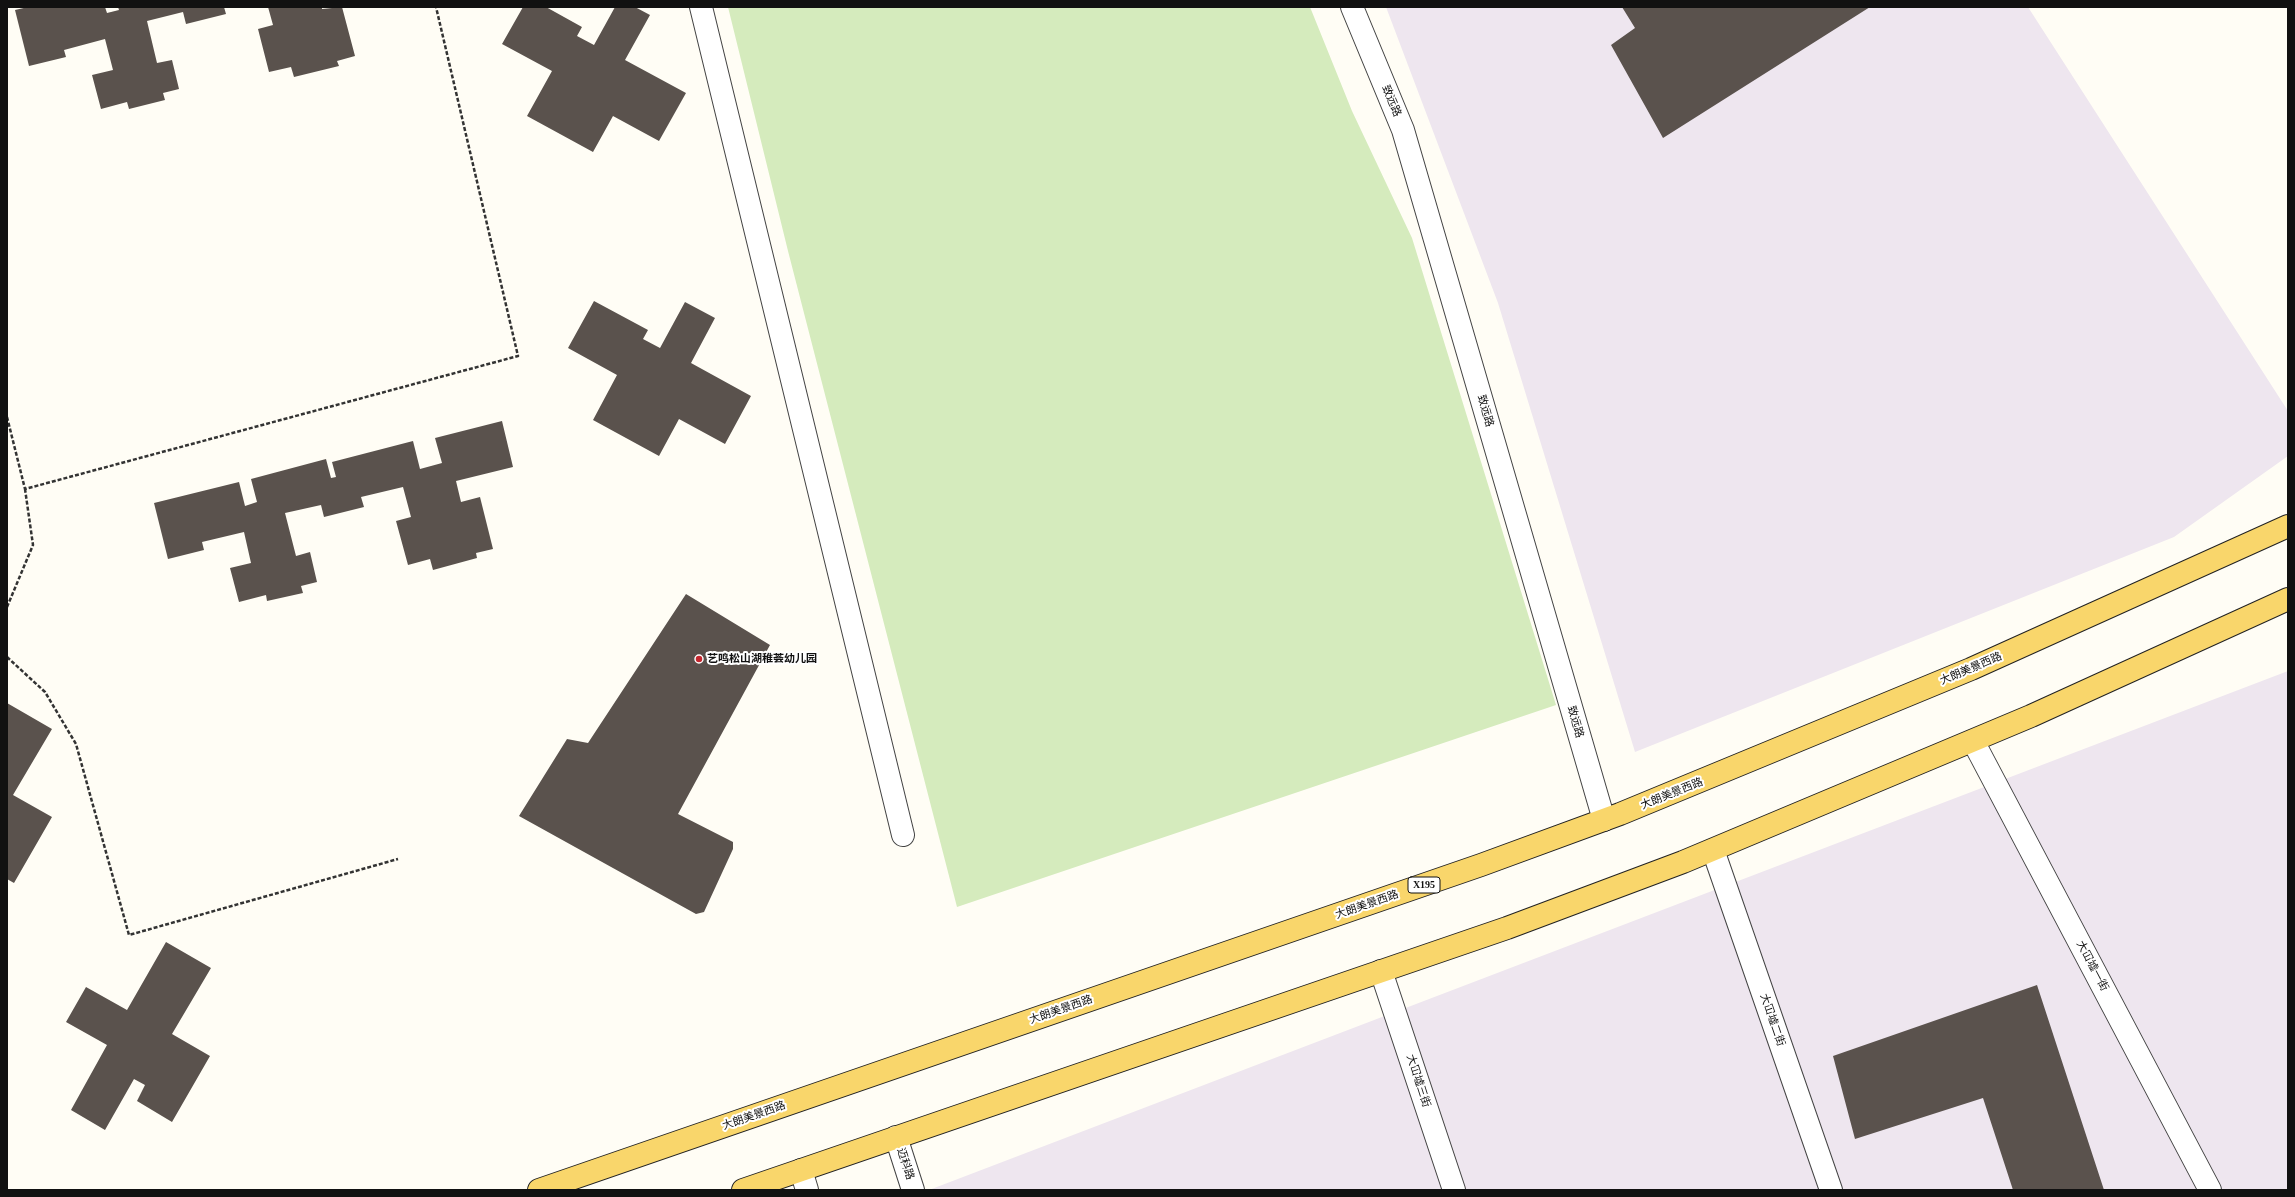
<!DOCTYPE html>
<meta charset="utf-8">
<style>
body{margin:0}
#map{position:relative;width:2295px;height:1197px;overflow:hidden;background:#fffdf5;font-family:"Times New Roman",serif}
canvas{display:block}
.frame{position:absolute;inset:0;border:8px solid #111;pointer-events:none}
</style>
<div id="map">
<canvas width="2295" height="1197"></canvas>
<div class="frame"></div>
</div>
<script>
const c = document.querySelector('canvas').getContext('2d');
c.lineJoin = 'round';
function paint(path, color) {
  c.fillStyle = color;
  c.fill(path, 'evenodd');
}
function poly(rows) {
  const path = new Path2D();
  for (const r of rows) {
    path.moveTo(r[0], r[1]);
    for (let i = 2; i < r.length; i += 2) path.lineTo(r[i], r[i + 1]);
  }
  return path;
}
function stroke(path, color, width, dash) {
  c.strokeStyle = color;
  c.lineWidth = width;
  c.lineCap = dash ? 'butt' : 'round';
  c.setLineDash(dash || []);
  c.stroke(path);
}
function drawText(font, color, halo, rows, align = 'center') {
  c.font = font + ' "Times New Roman","Noto Sans SC",serif';
  c.lineWidth = 4;
  c.setLineDash([]);
  c.textBaseline = 'middle';
  c.strokeStyle = halo;
  c.fillStyle = color;
  for (const [text, x, y, turn = 0] of rows) {
    c.save();
    c.translate(x, y);
    c.rotate((+turn || 0) * Math.PI / 180);
    c.textAlign = isNaN(turn) ? turn : align;
    if (halo) c.strokeText(text, 0, 0);
    c.fillText(text, 0, 0);
    c.restore();
  }
}
const industrial = poly([
 [1386,7,2028,7,2288,411,2288,456,2174,537,1635,752,1498,303],
 [2288,671,2288,1190,929,1190]
]);
const green = poly([
 [728,7,1310,7,1352,111,1412,238,1556,705,957,907,788,251]
]);
const building = poly([
 [28,7,105,7,107,13,119,10,118,7,224,7,226,14,186,24,183,12,147,21,157,63,172,60,179,89,163,93,165,100,129,109,127,102,101,109,92,75,113,70,105,39,64,50,66,57,29,66,15,10],
 [268,7,322,7,322,9,342,7,355,56,337,61,339,66,294,77,291,67,269,72,258,29,273,25],
 [523,7,546,7,582,27,577,36,594,45,615,7,635,7,650,15,625,60,686,93,659,141,613,116,593,152,527,116,552,71,502,44],
 [1622,7,1870,7,1663,138,1611,45,1635,28],
 [594,301,648,330,643,339,660,348,685,302,715,318,691,363,751,396,725,444,679,419,659,456,593,420,617,375,568,348],
 [502,421,513,467,456,481,461,502,480,497,493,549,476,553,477,558,433,570,430,559,408,565,396,521,411,517,403,487,361,497,364,507,324,517,321,505,285,513,296,556,310,552,317,582,301,586,303,593,267,601,266,595,239,602,230,568,251,563,244,532,202,542,204,550,168,559,154,503,239,482,245,506,257,502,251,479,326,459,331,478,336,477,332,462,413,441,420,469,442,463,435,438],
 [686,594,770,645,678,814,733,842,733,849,704,912,696,914,519,816,567,739,588,743],
 [7,703,52,729,13,795,52,817,14,883,7,879],
 [166,942,211,968,172,1034,210,1056,172,1122,137,1101,145,1085,134,1079,105,1130,71,1110,107,1045,66,1022,86,987,127,1010],
 [2037,985,2104,1190,2013,1190,1983,1098,1855,1139,1833,1056]
]);
const path = poly([
 [7,417,25,489,518,356,436,7],
 [7,607,33,545,25,489],
 [7,657,45,692,76,744,129,935,398,859]
]);
const minor = poly([
 [701,7,903,835],
 [1352,7,1403,130,1604,820],
 [1973,741,2210,1190],
 [1713,850,1831,1190],
 [1381,971,1454,1190]
]);
const tertiary = poly([
 [896,1137,913,1190],
 [801,1170,807,1190]
]);
const primary = poly([
 [539,1190,1481,865,1620,814,1971,669,2288,526],
 [743,1190,1507,928,1683,862,2031,716,2288,599]
]);
const markers = [
 [699,659,4,"#c4262e"]
];
const shields = [
 [1424,885,32]
];
const shieldNames = [
 ["X195",1424,885]
];
const streetNames = [
 ["致远路",1391,101,67],
 ["致远路",1485,411,74],
 ["大朗美景西路",1971,669,-23],
 ["致远路",1575,722,74],
 ["大朗美景西路",1672,794,-22],
 ["大朗美景西路",1367,905,-19],
 ["大冚墟一街",2092,966,62],
 ["大朗美景西路",1061,1010,-19],
 ["大冚墟二街",1772,1020,71],
 ["大冚墟三街",1418,1081,72],
 ["大朗美景西路",754,1116,-19],
 ["迈科路",905,1164,72]
];
const poiNames = [
 ["艺鸣松山湖稚荟幼儿园",707,659]
];
paint(industrial, '#eee6ef');
paint(green, '#d5ebbd');
paint(building, '#5a524d');
stroke(minor, '#444', 24);
stroke(tertiary, '#444', 24);
stroke(primary, '#222', 24);
stroke(path, '#333', 2.5, [4, 2]);
stroke(minor, '#fff', 22);
stroke(tertiary, '#fff', 22);
stroke(primary, '#f9d66b', 22);
for (const [x, y, r, color] of markers) {
  const dot = new Path2D();
  dot.arc(x, y, r, 0, 2 * Math.PI);
  c.fillStyle = color;
  c.fill(dot);
  stroke(dot, '#fff', 1.5);
}
for (const [x, y, w] of shields) {
  const box = new Path2D();
  box.roundRect(x - w / 2, y - 8, w, 16, 3);
  c.fillStyle = '#fff';
  c.fill(box);
  stroke(box, '#111', 1);
}
drawText('bold 10px', '#111', null, shieldNames);
drawText('11px', '#111', '#fff', streetNames);
drawText('bold 11px', '#111', '#fff', poiNames, 'left');
</script>
